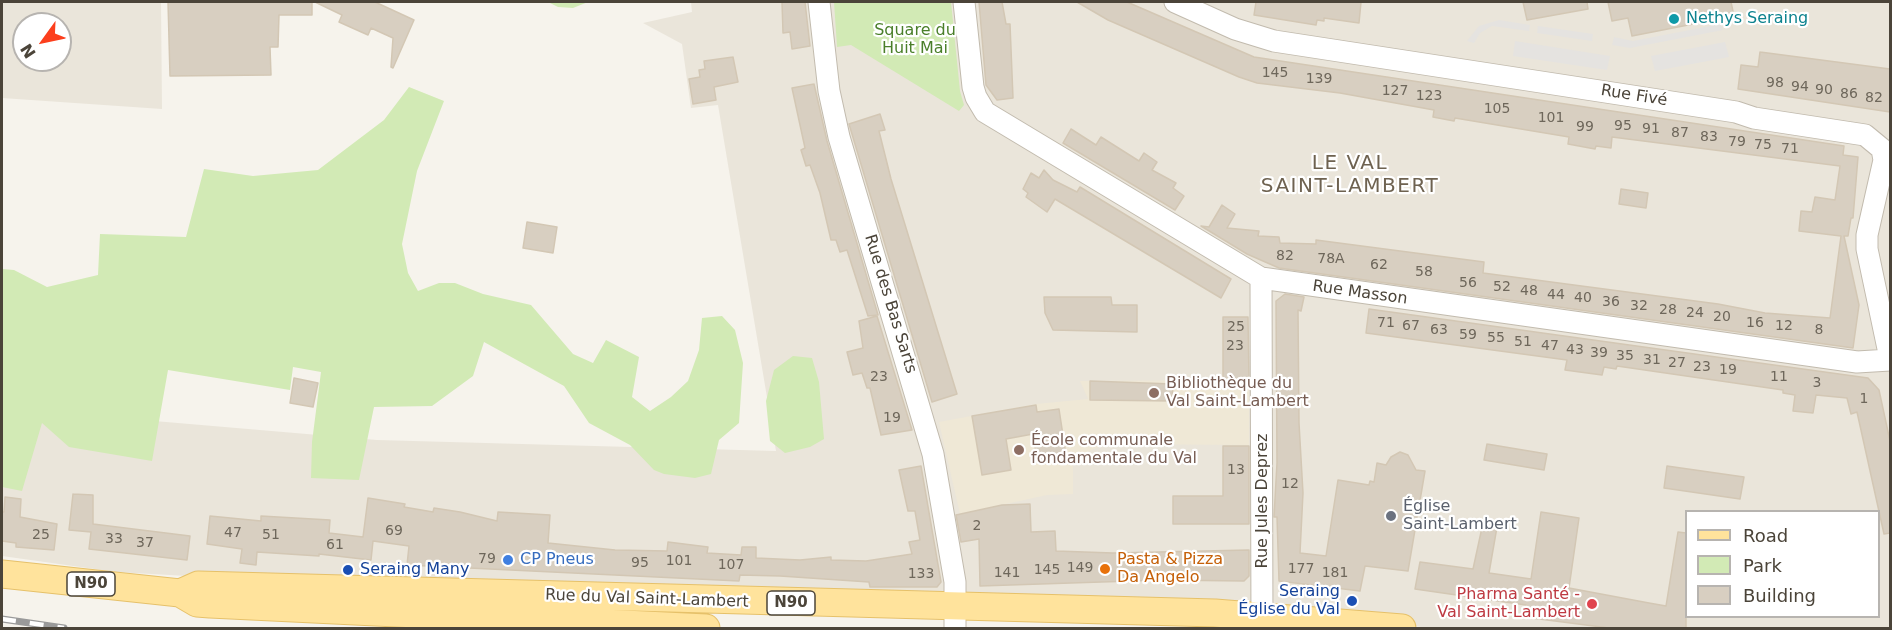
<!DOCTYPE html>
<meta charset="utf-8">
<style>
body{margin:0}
#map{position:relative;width:1892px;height:630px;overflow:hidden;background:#f6f3ec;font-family:"DejaVu Sans",sans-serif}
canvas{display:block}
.frame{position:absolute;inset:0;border:3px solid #4b4439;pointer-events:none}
.legend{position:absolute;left:1685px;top:510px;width:195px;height:108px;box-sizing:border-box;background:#fff;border:2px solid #b7b4b0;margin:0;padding:8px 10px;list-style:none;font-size:18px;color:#4b4439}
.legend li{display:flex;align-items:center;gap:12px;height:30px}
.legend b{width:30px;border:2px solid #b7b4b0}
.north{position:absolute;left:12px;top:12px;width:60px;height:60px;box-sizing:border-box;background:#fff;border:2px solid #b7b4b0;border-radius:50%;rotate:237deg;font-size:16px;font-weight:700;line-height:24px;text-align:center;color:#4b4439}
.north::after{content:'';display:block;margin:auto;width:21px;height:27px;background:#fc3f1d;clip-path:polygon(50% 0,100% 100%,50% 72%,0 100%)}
</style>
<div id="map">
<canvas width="1892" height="630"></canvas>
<div class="frame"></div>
<ul class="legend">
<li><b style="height:8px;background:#ffe39c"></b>Road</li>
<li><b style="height:16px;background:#d2eab5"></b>Park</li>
<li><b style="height:16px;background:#d8cfc1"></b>Building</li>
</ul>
<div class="north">N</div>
</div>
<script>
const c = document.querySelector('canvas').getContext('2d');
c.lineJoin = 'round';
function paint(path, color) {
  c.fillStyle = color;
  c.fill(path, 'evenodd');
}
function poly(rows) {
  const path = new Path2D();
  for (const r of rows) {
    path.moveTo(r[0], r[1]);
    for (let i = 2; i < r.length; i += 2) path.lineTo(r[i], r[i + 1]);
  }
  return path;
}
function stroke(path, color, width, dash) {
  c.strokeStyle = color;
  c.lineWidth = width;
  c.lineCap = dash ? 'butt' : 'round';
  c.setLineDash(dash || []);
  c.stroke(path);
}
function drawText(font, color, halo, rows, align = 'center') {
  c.font = font + ' "DejaVu Sans",sans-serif';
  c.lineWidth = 4.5;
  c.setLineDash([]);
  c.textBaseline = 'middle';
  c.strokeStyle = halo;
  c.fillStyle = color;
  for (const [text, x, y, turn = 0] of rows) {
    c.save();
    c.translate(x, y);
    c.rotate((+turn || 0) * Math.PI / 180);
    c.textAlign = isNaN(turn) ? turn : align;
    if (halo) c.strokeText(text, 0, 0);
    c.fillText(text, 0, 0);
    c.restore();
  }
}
const residential = poly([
 [2,2,161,2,162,109,2,98],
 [24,24,60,24,60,60,24,60],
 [691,2,1890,2,1890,628,1428,628,1271,606,241,579,116,572,2,556,2,408,377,440,776,451,718,105,691,108,682,44,643,23,692,12],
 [1686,512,1878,512,1878,616,1686,616]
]);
const education = poly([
 [1249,380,1249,445,1106,444,1073,458,1073,494,1047,495,960,514,939,422,1036,404,1088,399,1080,381]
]);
const green = poly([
 [548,2,588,2,573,8,558,7],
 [834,2,951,2,960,91,964,105,959,111,851,45,837,47],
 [409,87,444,101,417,171,402,244,408,273,418,291,439,283,455,283,483,294,531,305,573,354,593,363,606,340,639,357,632,397,650,411,671,397,688,381,699,350,702,318,722,316,735,330,743,363,739,423,719,440,711,474,695,478,664,474,654,470,630,445,589,423,564,386,484,342,473,376,432,406,374,407,359,480,311,478,312,442,321,372,293,367,290,390,168,370,152,461,69,447,42,423,22,491,2,487,2,269,14,270,47,287,98,275,100,234,186,237,204,169,253,176,318,170,384,120],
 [793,356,812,358,819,382,824,439,810,447,785,453,770,441,766,401,774,370]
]);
const parking = poly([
 [1499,20,1530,25,1529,31,1492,26,1480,33,1474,43,1467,41,1479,26],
 [1721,24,1723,30,1630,48,1612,45,1614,37,1633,41],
 [1538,26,1593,34,1592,41,1537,33],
 [1515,41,1610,56,1607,70,1513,56],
 [1725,42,1729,57,1655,71,1651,56]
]);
const building = poly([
 [168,2,312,2,312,15,279,15,278,47,270,47,271,75,170,76,168,2],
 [315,2,375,2,414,20,393,68,391,67,393,38,371,28,368,35,339,22,342,15,315,2],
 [782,2,805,2,810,46,792,49,790,32,783,33,782,2],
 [979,2,1002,2,1006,24,1010,24,1013,98,997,100,986,85,979,2],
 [1077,2,1127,2,1254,57,1844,146,1843,155,1858,157,1853,218,1851,218,1848,236,1844,236,1859,305,1853,348,1279,268,1247,254,1201,226,1209,227,1222,205,1235,214,1227,228,1259,231,1258,236,1279,237,1280,243,1316,244,1316,240,1484,262,1483,273,1718,304,1765,313,1830,318,1841,236,1799,231,1801,211,1812,212,1815,197,1835,200,1840,166,1612,137,1611,148,1596,146,1595,149,1568,144,1569,137,1455,118,1454,121,1433,117,1434,110,1340,93,1257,83,1239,77,1108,20,1077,2],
 [1256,2,1361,2,1359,23,1324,18,1324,21,1317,20,1316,25,1254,15,1256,2],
 [1523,2,1587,2,1588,9,1527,20,1523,2],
 [1608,2,1731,2,1734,16,1632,36,1628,18,1612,21,1608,2],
 [1760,52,1890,69,1890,112,1738,89,1741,65,1758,67,1760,52],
 [733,57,738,82,714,87,716,100,693,104,689,79,700,77,699,70,705,69,704,61,733,57],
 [814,84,827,141,878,315,868,316,847,250,840,252,836,240,831,240,820,193,810,165,806,166,801,150,805,148,792,88,814,84],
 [880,114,885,130,879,131,891,179,957,394,932,402,849,124,880,114],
 [1071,129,1096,145,1101,137,1139,161,1144,153,1157,162,1152,170,1176,183,1173,188,1184,196,1175,210,1063,143,1071,129],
 [1044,170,1053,180,1077,192,1080,187,1231,279,1221,298,1055,199,1047,212,1026,197,1028,193,1023,189,1031,173,1039,178,1044,170],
 [1621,189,1648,193,1646,208,1619,204,1621,189],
 [527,222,557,227,553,253,523,248,527,222],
 [1285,294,1304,297,1301,311,1298,310,1299,423,1303,493,1300,553,1326,556,1338,480,1369,485,1370,481,1374,482,1377,463,1386,465,1391,457,1400,452,1408,455,1416,470,1425,471,1408,571,1365,566,1360,591,1279,581,1277,517,1274,517,1277,463,1276,301,1285,294],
 [1044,297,1111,297,1112,305,1137,305,1137,332,1053,330,1045,313,1044,297],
 [1369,309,1868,378,1879,390,1890,441,1890,533,1884,534,1857,412,1851,414,1847,398,1816,395,1813,413,1793,411,1795,395,1783,393,1783,390,1617,366,1616,369,1604,367,1602,375,1565,370,1567,360,1366,333,1369,309],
 [877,316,912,430,881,435,870,388,867,388,862,373,853,375,847,352,863,348,859,321,877,316],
 [1223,317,1248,317,1249,379,1223,380,1223,317],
 [294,378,318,383,313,407,290,403,294,378],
 [1090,381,1173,384,1172,401,1090,400,1090,381],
 [1036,405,1037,412,1059,409,1066,455,1037,460,1033,434,1006,439,1011,470,982,475,972,416,1036,405],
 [1487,444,1547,454,1544,470,1484,460,1487,444],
 [1223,446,1249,446,1249,524,1173,524,1173,496,1223,496,1223,446],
 [921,466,941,582,937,587,870,587,869,582,780,576,740,575,739,581,407,565,409,546,373,541,371,560,319,554,319,556,257,552,256,565,240,563,242,549,207,544,210,516,261,521,261,516,330,520,329,533,363,537,368,498,405,504,404,507,433,512,434,508,460,512,497,521,498,512,550,515,548,543,615,550,667,551,668,542,708,547,707,553,741,555,742,547,756,547,756,558,800,560,831,557,831,560,866,561,912,554,909,542,920,540,915,511,908,511,899,470,921,466],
 [1667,466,1744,477,1740,499,1664,488,1667,466],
 [73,494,93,495,93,524,190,536,187,560,89,549,91,532,69,530,73,494],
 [5,497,21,499,20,517,57,524,54,550,16,547,16,543,2,541,2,512,4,512,5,497],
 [1030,504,1031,532,1055,531,1056,551,1113,553,1249,550,1249,576,1244,581,1162,580,980,586,979,539,961,542,956,515,1002,505,1030,504],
 [1541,512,1579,518,1569,588,1649,603,1666,606,1678,532,1686,533,1686,628,1609,628,1524,617,1526,605,1415,589,1420,562,1473,569,1483,523,1497,527,1489,573,1531,579,1541,512]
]);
const minor = poly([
 [819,2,829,91,839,137,933,454,955,582,955,628],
 [964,2,973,87,976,97,985,112,1261,278,1857,362,1890,360],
 [1175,2,1235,29,1274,41,1736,112,1754,118,1865,135,1882,149,1884,160,1867,235,1867,249,1890,358],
 [1261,278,1262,628]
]);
const major = poly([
 [2,574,180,593,197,603,210,604,706,628],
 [180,593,198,585,1215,613,1402,628]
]);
const rail = poly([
 [2,619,64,628]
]);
const markers = [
 [1674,19,6,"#0f9aa8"],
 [1154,393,6,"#8d6e63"],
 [1019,450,6,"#8d6e63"],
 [1391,516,6,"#6b7280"],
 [508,560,6,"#3f7fe0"],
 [1105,569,6,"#e8710a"],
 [348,570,6,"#1a4fb4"],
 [1352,601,6,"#1a4fb4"],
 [1592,604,6,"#e0444e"]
];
const numberNames = [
 ["145",1275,73],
 ["139",1319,79],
 ["98",1775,83],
 ["94",1800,87],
 ["90",1824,90],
 ["127",1395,91],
 ["86",1849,94],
 ["123",1429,96],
 ["82",1874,98],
 ["105",1497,109],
 ["101",1551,118],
 ["95",1623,126],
 ["99",1585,127],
 ["91",1651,129],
 ["87",1680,133],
 ["83",1709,137],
 ["79",1737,142],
 ["75",1763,145],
 ["71",1790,149],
 ["82",1285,256],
 ["78A",1331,259],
 ["62",1379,265],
 ["58",1424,272],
 ["56",1468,283],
 ["52",1502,287],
 ["48",1529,291],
 ["44",1556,295],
 ["40",1583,298],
 ["36",1611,302],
 ["32",1639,306],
 ["28",1668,310],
 ["24",1695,313],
 ["20",1722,317],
 ["71",1386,323],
 ["16",1755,323],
 ["67",1411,326],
 ["12",1784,326],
 ["25",1236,327],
 ["63",1439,330],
 ["8",1819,330],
 ["59",1468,335],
 ["55",1496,338],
 ["51",1523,342],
 ["23",1235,346],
 ["47",1550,346],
 ["43",1575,350],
 ["39",1599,353],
 ["35",1625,356],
 ["31",1652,360],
 ["27",1677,363],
 ["23",1702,367],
 ["19",1728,370],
 ["23",879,377],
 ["11",1779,377],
 ["3",1817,383],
 ["1",1864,399],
 ["19",892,418],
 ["13",1236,470],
 ["12",1290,484],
 ["2",977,526],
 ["69",394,531],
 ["47",233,533],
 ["25",41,535],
 ["51",271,535],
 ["33",114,539],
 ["37",145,543],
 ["61",335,545],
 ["79",487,559],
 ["101",679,561],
 ["95",640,563],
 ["107",731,565],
 ["149",1080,568],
 ["177",1301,569],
 ["145",1047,570],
 ["141",1007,573],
 ["181",1335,573],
 ["133",921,574]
];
const shields = [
 [91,584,48],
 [791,603,48]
];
const shieldNames = [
 ["N90",91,584],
 ["N90",791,603]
];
const cultureNames = [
 ["Nethys Seraing",1686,19]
];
const parkNames = [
 ["Square du",915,31],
 ["Huit Mai",915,49]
];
const streetNames = [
 ["Rue Fivé",1634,96,9],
 ["Rue Masson",1360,293,8],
 ["Rue des Bas Sarts",890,304,73],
 ["Rue Jules Deprez",1263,501,-90],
 ["Rue du Val Saint-Lambert",647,599,2]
];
const educationNames = [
 ["Bibliothèque du",1166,384],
 ["Val Saint-Lambert",1166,402],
 ["École communale",1031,441],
 ["fondamentale du Val",1031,459]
];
const worshipNames = [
 ["Église",1403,507],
 ["Saint-Lambert",1403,525]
];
const shopNames = [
 ["CP Pneus",520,560]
];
const foodNames = [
 ["Pasta & Pizza",1117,560],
 ["Da Angelo",1117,578]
];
const transitNames = [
 ["Seraing Many",360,570],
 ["Seraing",1340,592,"right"],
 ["Église du Val",1340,610,"right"]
];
const healthNames = [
 ["Pharma Santé -",1580,595],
 ["Val Saint-Lambert",1580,613]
];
const quarterNames = [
 ["LE VAL",1350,164],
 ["SAINT-LAMBERT",1350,187]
];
paint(residential, '#eae5da');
paint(education, '#efe8d6');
paint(green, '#d2eab5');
paint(parking, '#e5e3e0');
paint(building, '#d8cfc1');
stroke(building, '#d3c7b4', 1.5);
stroke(minor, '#c2bbae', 23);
stroke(major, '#e6c16a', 29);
stroke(minor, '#fff', 21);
stroke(major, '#ffe39c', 27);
stroke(rail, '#9a9a9a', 7);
stroke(rail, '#fff', 4.5, [14]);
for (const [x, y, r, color] of markers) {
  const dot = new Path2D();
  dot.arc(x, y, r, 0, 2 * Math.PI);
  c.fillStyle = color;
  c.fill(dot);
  stroke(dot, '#fff', 2);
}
drawText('14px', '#6e675b', null, numberNames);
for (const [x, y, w] of shields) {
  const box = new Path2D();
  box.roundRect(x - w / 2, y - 12, w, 24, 4.5);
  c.fillStyle = '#fff';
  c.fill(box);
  stroke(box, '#4b4439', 1.5);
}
drawText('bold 15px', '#4b4439', null, shieldNames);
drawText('16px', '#0d838f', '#fff', cultureNames, 'left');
drawText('16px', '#4a7f2a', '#fff', parkNames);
drawText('16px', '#4b4439', '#fff', streetNames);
drawText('16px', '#785e54', '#fff', educationNames, 'left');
drawText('16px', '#5b616d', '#fff', worshipNames, 'left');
drawText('16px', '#366cbe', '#fff', shopNames, 'left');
drawText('16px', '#c56008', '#fff', foodNames, 'left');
drawText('16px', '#164399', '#fff', transitNames, 'left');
drawText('16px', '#be3a42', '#fff', healthNames, 'right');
c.letterSpacing = '1.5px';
drawText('20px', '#6e6250', '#fff', quarterNames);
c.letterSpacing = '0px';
</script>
